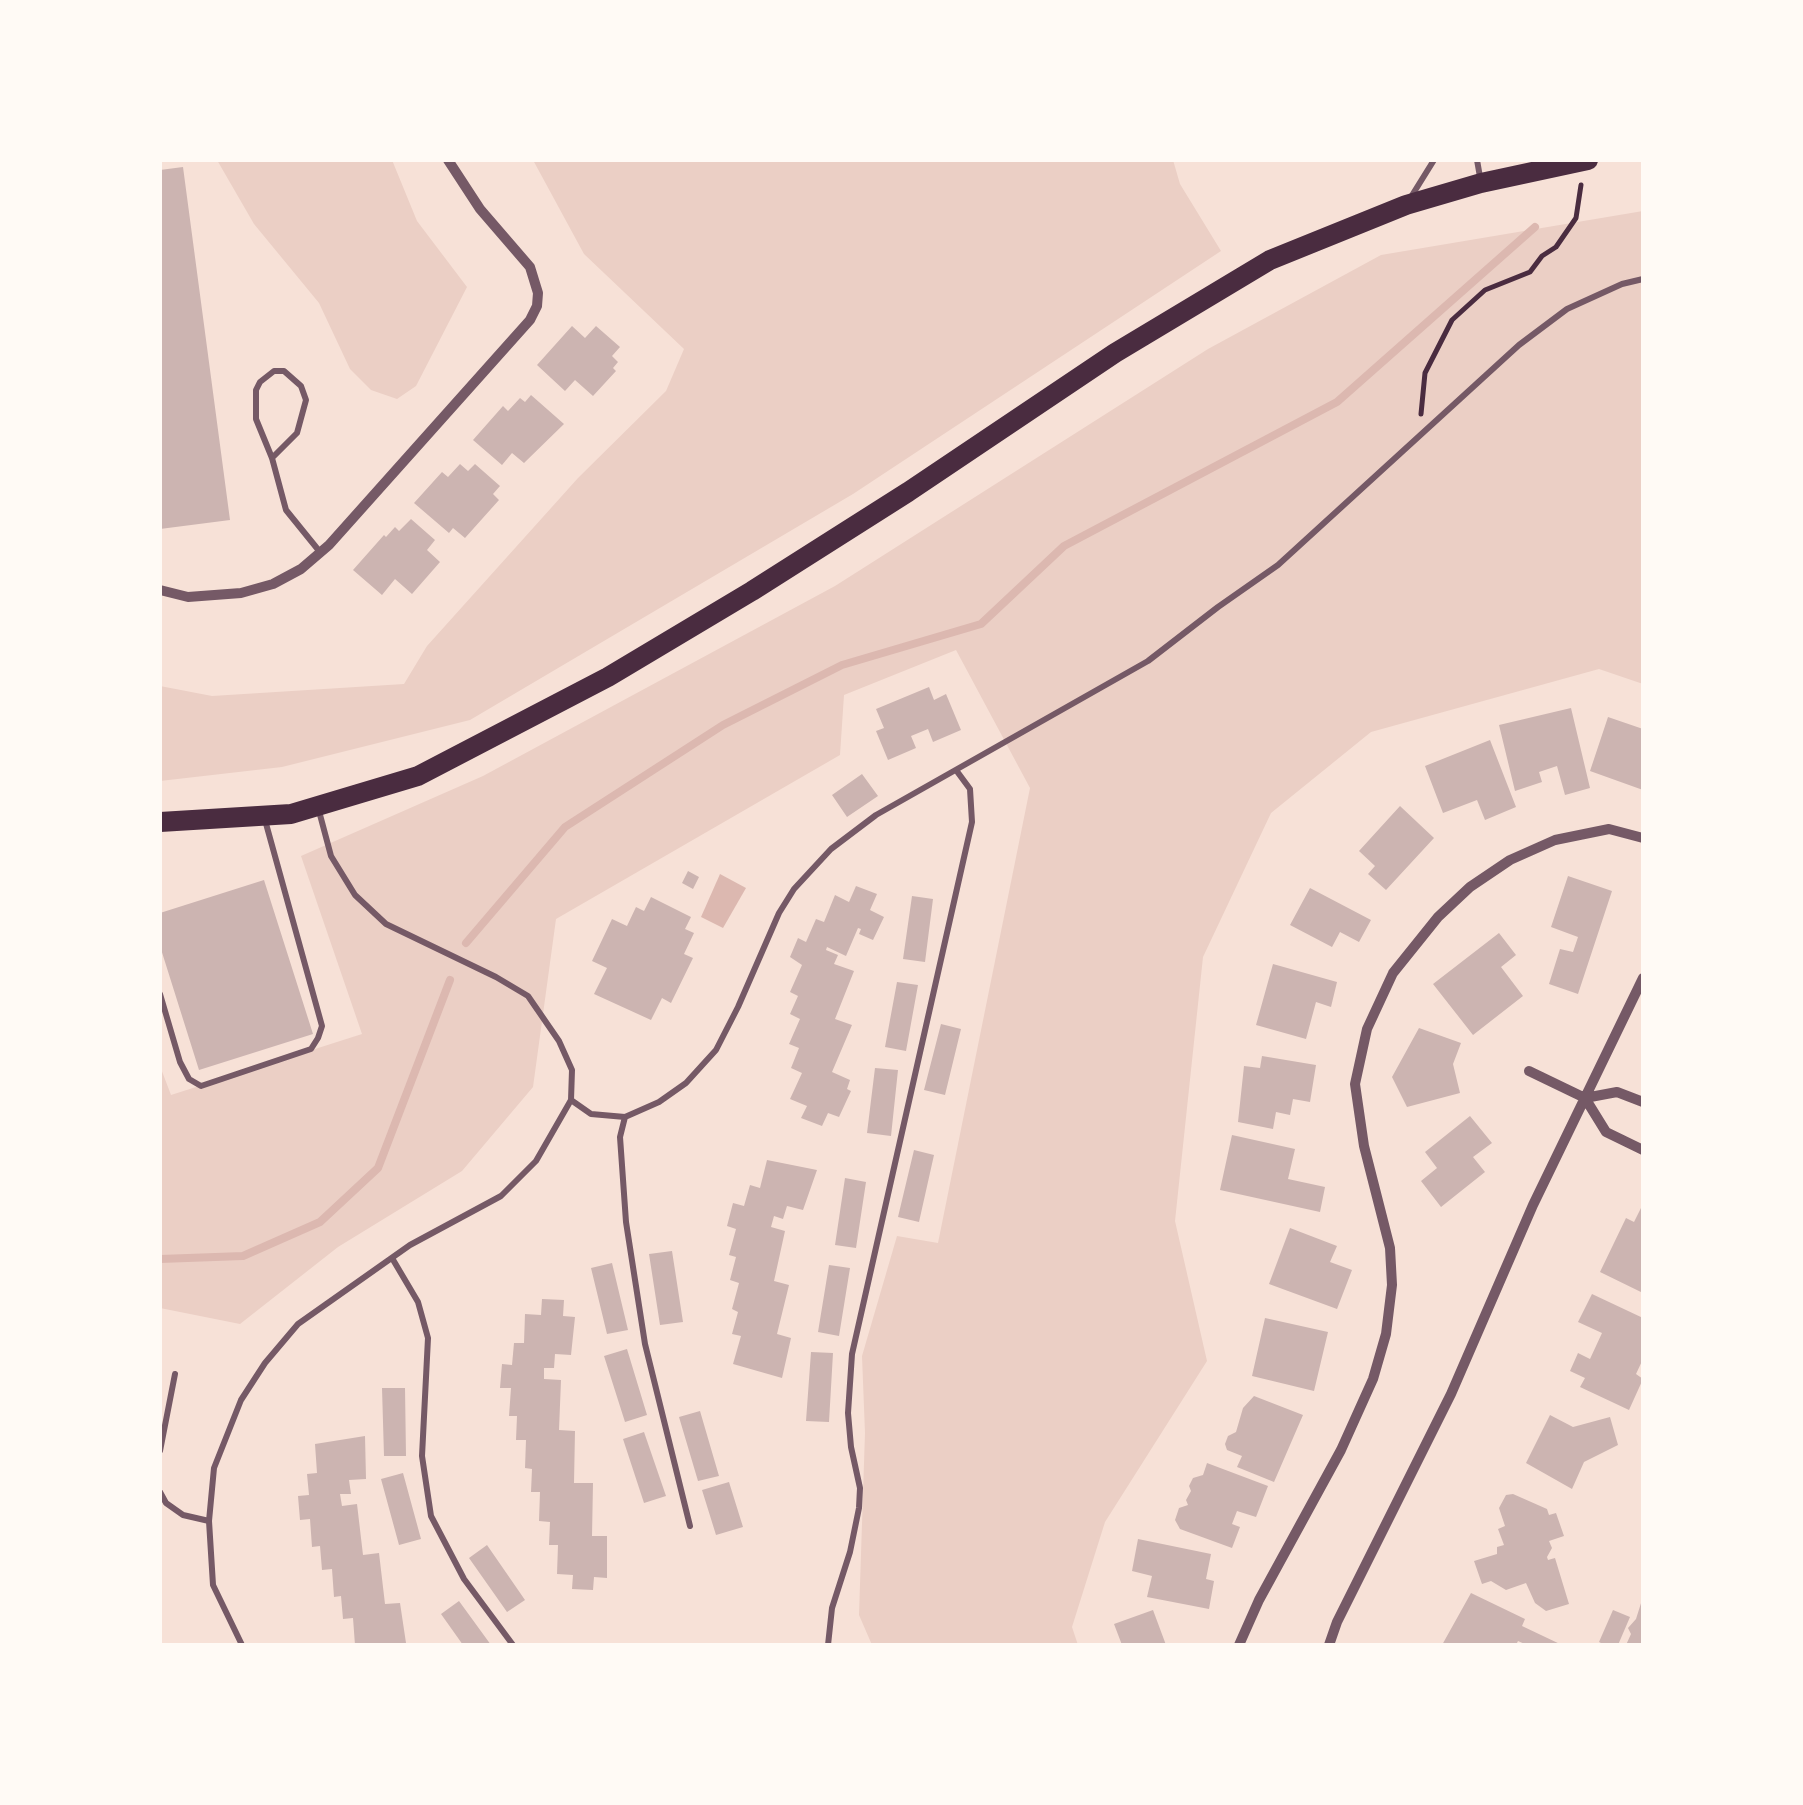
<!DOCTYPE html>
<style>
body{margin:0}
#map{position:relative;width:1803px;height:1805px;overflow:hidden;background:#f7e1d7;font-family:Figtree,sans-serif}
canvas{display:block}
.frame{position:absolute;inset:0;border:162px solid #fffaf5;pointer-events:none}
</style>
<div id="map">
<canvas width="1803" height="1805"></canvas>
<div class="frame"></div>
</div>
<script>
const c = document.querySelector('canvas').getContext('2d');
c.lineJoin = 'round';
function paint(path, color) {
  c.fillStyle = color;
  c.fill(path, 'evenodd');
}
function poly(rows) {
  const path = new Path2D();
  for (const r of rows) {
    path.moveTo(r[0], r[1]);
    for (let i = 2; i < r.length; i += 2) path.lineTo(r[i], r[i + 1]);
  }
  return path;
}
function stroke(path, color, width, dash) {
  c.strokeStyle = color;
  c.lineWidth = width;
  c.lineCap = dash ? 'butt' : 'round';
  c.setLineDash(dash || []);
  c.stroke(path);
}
const green = poly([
 [217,160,392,160,417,221,467,287,416,386,397,399,371,390,350,369,319,303,254,224],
 [533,160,1173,160,1180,184,1221,251,853,494,470,720,282,767,160,781,160,686,212,696,404,684,427,646,578,478,666,391,684,349,584,254],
 [1643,211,1643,684,1599,669,1371,732,1271,813,1203,957,1175,1221,1207,1361,1105,1522,1072,1627,1078,1645,872,1645,859,1615,865,1433,862,1356,897,1236,938,1243,1030,788,956,650,844,695,840,755,556,919,533,1087,462,1171,338,1247,240,1324,160,1308,160,1066,171,1095,362,1034,301,856,483,776,835,586,1208,349,1381,255]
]);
const water = poly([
 [720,874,746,888,723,928,701,917]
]);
const stream = poly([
 [466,943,565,827,723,725,842,665,981,624,1064,546,1337,402,1535,227],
 [160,1259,243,1256,320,1222,378,1168,450,980]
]);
const building = poly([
 [183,167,230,520,160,529,160,170],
 [572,326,585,338,596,326,620,347,612,356,618,362,613,368,616,371,593,396,575,380,565,391,537,365],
 [531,395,564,424,524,463,512,453,502,465,473,440,503,406,508,411,520,398,525,402],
 [460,464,468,471,475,464,500,486,493,494,499,500,465,538,453,528,449,533,414,503,442,472,448,477],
 [411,519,435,540,427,550,440,562,412,594,395,579,382,595,353,570,384,535,386,537,395,527,399,531],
 [929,687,934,700,946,694,961,730,933,742,928,729,911,736,916,748,888,760,876,731,884,728,876,709],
 [1571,708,1590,788,1565,795,1557,766,1539,772,1542,782,1515,791,1499,725],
 [1608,717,1643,729,1643,790,1590,771],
 [1490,740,1516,807,1485,820,1477,800,1443,813,1425,766],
 [862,774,878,796,847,817,832,795],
 [1400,806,1434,838,1386,890,1368,874,1375,866,1359,851],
 [688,871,699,877,693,889,682,883],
 [1568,876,1612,891,1578,994,1549,984,1560,949,1573,952,1578,937,1551,927],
 [264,880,313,1034,199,1070,160,946,160,913],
 [856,886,877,894,870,910,884,917,873,940,859,934,861,929,858,928,846,956,827,947,826,950,838,955,834,964,854,971,835,1019,852,1025,832,1072,850,1080,847,1089,851,1091,839,1117,828,1113,822,1126,801,1118,807,1106,790,1099,802,1073,791,1068,799,1048,789,1044,800,1019,790,1014,798,996,790,992,802,965,790,957,798,938,806,942,816,919,824,922,835,895,849,902],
 [1310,888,1371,920,1359,942,1340,932,1332,947,1290,925],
 [912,896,933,899,925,962,903,959],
 [651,897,691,917,685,929,694,933,684,954,693,958,671,1003,662,998,651,1020,594,994,607,968,592,961,612,919,627,926,636,907,644,911],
 [1499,933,1516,955,1501,967,1523,996,1473,1035,1433,984],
 [1273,964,1337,982,1331,1007,1316,1002,1306,1039,1256,1025],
 [897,982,918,985,906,1051,885,1047],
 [941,1024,961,1029,945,1095,924,1090],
 [1419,1028,1461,1043,1453,1064,1460,1093,1407,1107,1392,1077],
 [1262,1056,1316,1065,1310,1102,1293,1099,1290,1115,1276,1112,1273,1129,1238,1122,1244,1066,1260,1068],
 [875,1068,898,1070,891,1136,867,1133],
 [1470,1116,1492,1143,1473,1157,1485,1172,1441,1207,1421,1181,1437,1168,1425,1152],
 [1232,1135,1295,1149,1288,1179,1325,1187,1320,1212,1220,1190],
 [914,1150,934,1155,919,1222,898,1217],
 [767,1160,817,1170,803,1210,787,1206,783,1219,774,1216,771,1227,785,1231,774,1281,789,1285,777,1334,791,1338,782,1378,733,1364,741,1336,732,1334,738,1312,732,1309,739,1283,730,1280,736,1257,729,1255,736,1229,727,1226,733,1203,744,1206,750,1185,760,1188],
 [845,1178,866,1182,856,1248,835,1245],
 [1643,1204,1643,1293,1600,1272,1626,1218,1634,1222],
 [1290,1228,1337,1246,1330,1262,1352,1270,1337,1309,1269,1284],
 [672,1251,683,1322,660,1325,649,1254],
 [612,1263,628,1330,607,1334,591,1268],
 [829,1265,850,1268,839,1336,818,1332],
 [1592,1294,1643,1318,1643,1359,1636,1374,1643,1379,1629,1410,1580,1387,1585,1378,1570,1371,1578,1353,1590,1359,1602,1333,1578,1322],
 [542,1299,564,1300,563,1316,575,1317,571,1355,555,1354,554,1368,544,1368,544,1379,561,1380,559,1430,575,1431,574,1483,593,1483,592,1536,607,1536,607,1578,594,1577,593,1590,572,1589,573,1575,557,1574,558,1545,549,1545,550,1522,539,1521,540,1492,531,1492,532,1469,525,1468,526,1440,516,1440,517,1416,509,1416,511,1388,500,1388,502,1364,512,1365,514,1343,524,1343,525,1314,541,1315],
 [1265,1318,1328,1332,1314,1391,1252,1376],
 [627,1349,647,1415,625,1422,604,1356],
 [811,1352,833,1353,829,1422,806,1421],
 [382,1388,405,1388,406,1456,384,1456],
 [1254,1396,1303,1415,1274,1482,1237,1467,1242,1456,1227,1450,1225,1444,1228,1436,1236,1432,1243,1408],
 [700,1411,719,1476,698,1481,679,1417],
 [1550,1415,1573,1427,1610,1417,1618,1445,1584,1462,1572,1489,1526,1463],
 [644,1432,666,1496,644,1503,623,1439],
 [365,1436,366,1479,349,1480,351,1494,340,1494,342,1506,357,1504,363,1555,379,1553,385,1604,400,1603,406,1643,355,1645,353,1618,343,1619,341,1596,334,1597,332,1569,322,1570,320,1546,312,1547,310,1519,300,1520,298,1496,309,1495,307,1474,317,1473,315,1444],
 [1207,1463,1268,1486,1256,1517,1237,1511,1232,1524,1240,1527,1232,1548,1180,1529,1175,1520,1179,1508,1188,1505,1186,1500,1191,1491,1189,1486,1193,1478,1203,1475],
 [403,1473,421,1539,399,1545,381,1479],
 [729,1482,743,1527,716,1535,702,1490],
 [1513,1494,1547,1509,1549,1515,1556,1513,1564,1536,1549,1541,1552,1548,1547,1557,1548,1560,1555,1558,1569,1604,1546,1611,1535,1603,1526,1583,1506,1590,1491,1581,1482,1584,1474,1561,1497,1554,1497,1547,1504,1545,1498,1529,1505,1526,1499,1508,1506,1495],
 [1138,1539,1211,1554,1206,1579,1214,1581,1209,1609,1147,1597,1152,1576,1132,1571],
 [487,1545,525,1600,507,1612,469,1558],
 [1471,1593,1525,1619,1522,1626,1562,1645,1527,1645,1518,1641,1516,1645,1442,1645],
 [1642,1600,1643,1645,1626,1645,1631,1634,1628,1628,1636,1619],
 [459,1601,491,1645,463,1645,441,1614],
 [1153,1610,1166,1645,1122,1645,1114,1624],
 [1613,1610,1630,1617,1618,1645,1605,1645,1599,1642]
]);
const path = poly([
 [1421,414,1425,373,1452,320,1485,290,1530,272,1542,256,1556,247,1576,218,1581,185]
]);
const service = poly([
 [1477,160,1480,177],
 [1411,197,1434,160],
 [272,458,297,433,306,400,301,386,284,371,274,371,260,382,256,390,256,419,272,458,286,510,320,552],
 [160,994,180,1062,189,1079,201,1086,311,1049,318,1038,322,1026,265,820],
 [571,1100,591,1114,625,1117,659,1102,686,1083,716,1050,738,1007,779,913,794,889,831,849,876,815,1148,661,1218,607,1278,565,1519,345,1567,309,1622,284,1643,279],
 [625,1117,620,1137,626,1222,645,1344,690,1526],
 [392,1258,418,1302,428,1338,422,1456,431,1516,464,1579,513,1645],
 [160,1451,175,1374],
 [160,1492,166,1503,183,1515,209,1521],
 [242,1645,213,1585,209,1521,214,1468,241,1400,265,1363,298,1324,410,1245,501,1196,536,1161,571,1100,572,1070,559,1041,528,996,496,977,386,924,355,895,331,856,319,811],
 [828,1645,832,1608,850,1552,859,1508,860,1488,851,1447,848,1413,852,1354,972,822,970,789,956,770]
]);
const minor = poly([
 [160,590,188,597,241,593,273,584,301,569,329,545,530,320,537,306,538,293,530,267,480,209,448,160],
 [1529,1071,1585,1098],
 [1585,1098,1606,1132,1643,1150],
 [1585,1098,1617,1092,1643,1102],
 [1239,1645,1259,1600,1341,1450,1373,1379,1386,1334,1392,1285,1390,1248,1364,1146,1355,1084,1367,1029,1393,973,1438,917,1470,887,1510,860,1555,840,1609,829,1643,838],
 [1329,1645,1337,1622,1451,1394,1533,1205,1643,978]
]);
const primary = poly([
 [160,822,291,814,418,776,608,677,752,591,908,492,1115,353,1270,260,1406,205,1481,183,1588,160]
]);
paint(green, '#ebcfc5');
paint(water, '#dcb8b0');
stroke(stream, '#dcb8b0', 8);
paint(building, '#ccb4b1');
stroke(path, '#4a2c40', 5);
stroke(service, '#755966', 6);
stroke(minor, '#755966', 10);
stroke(primary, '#4a2c40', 20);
</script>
